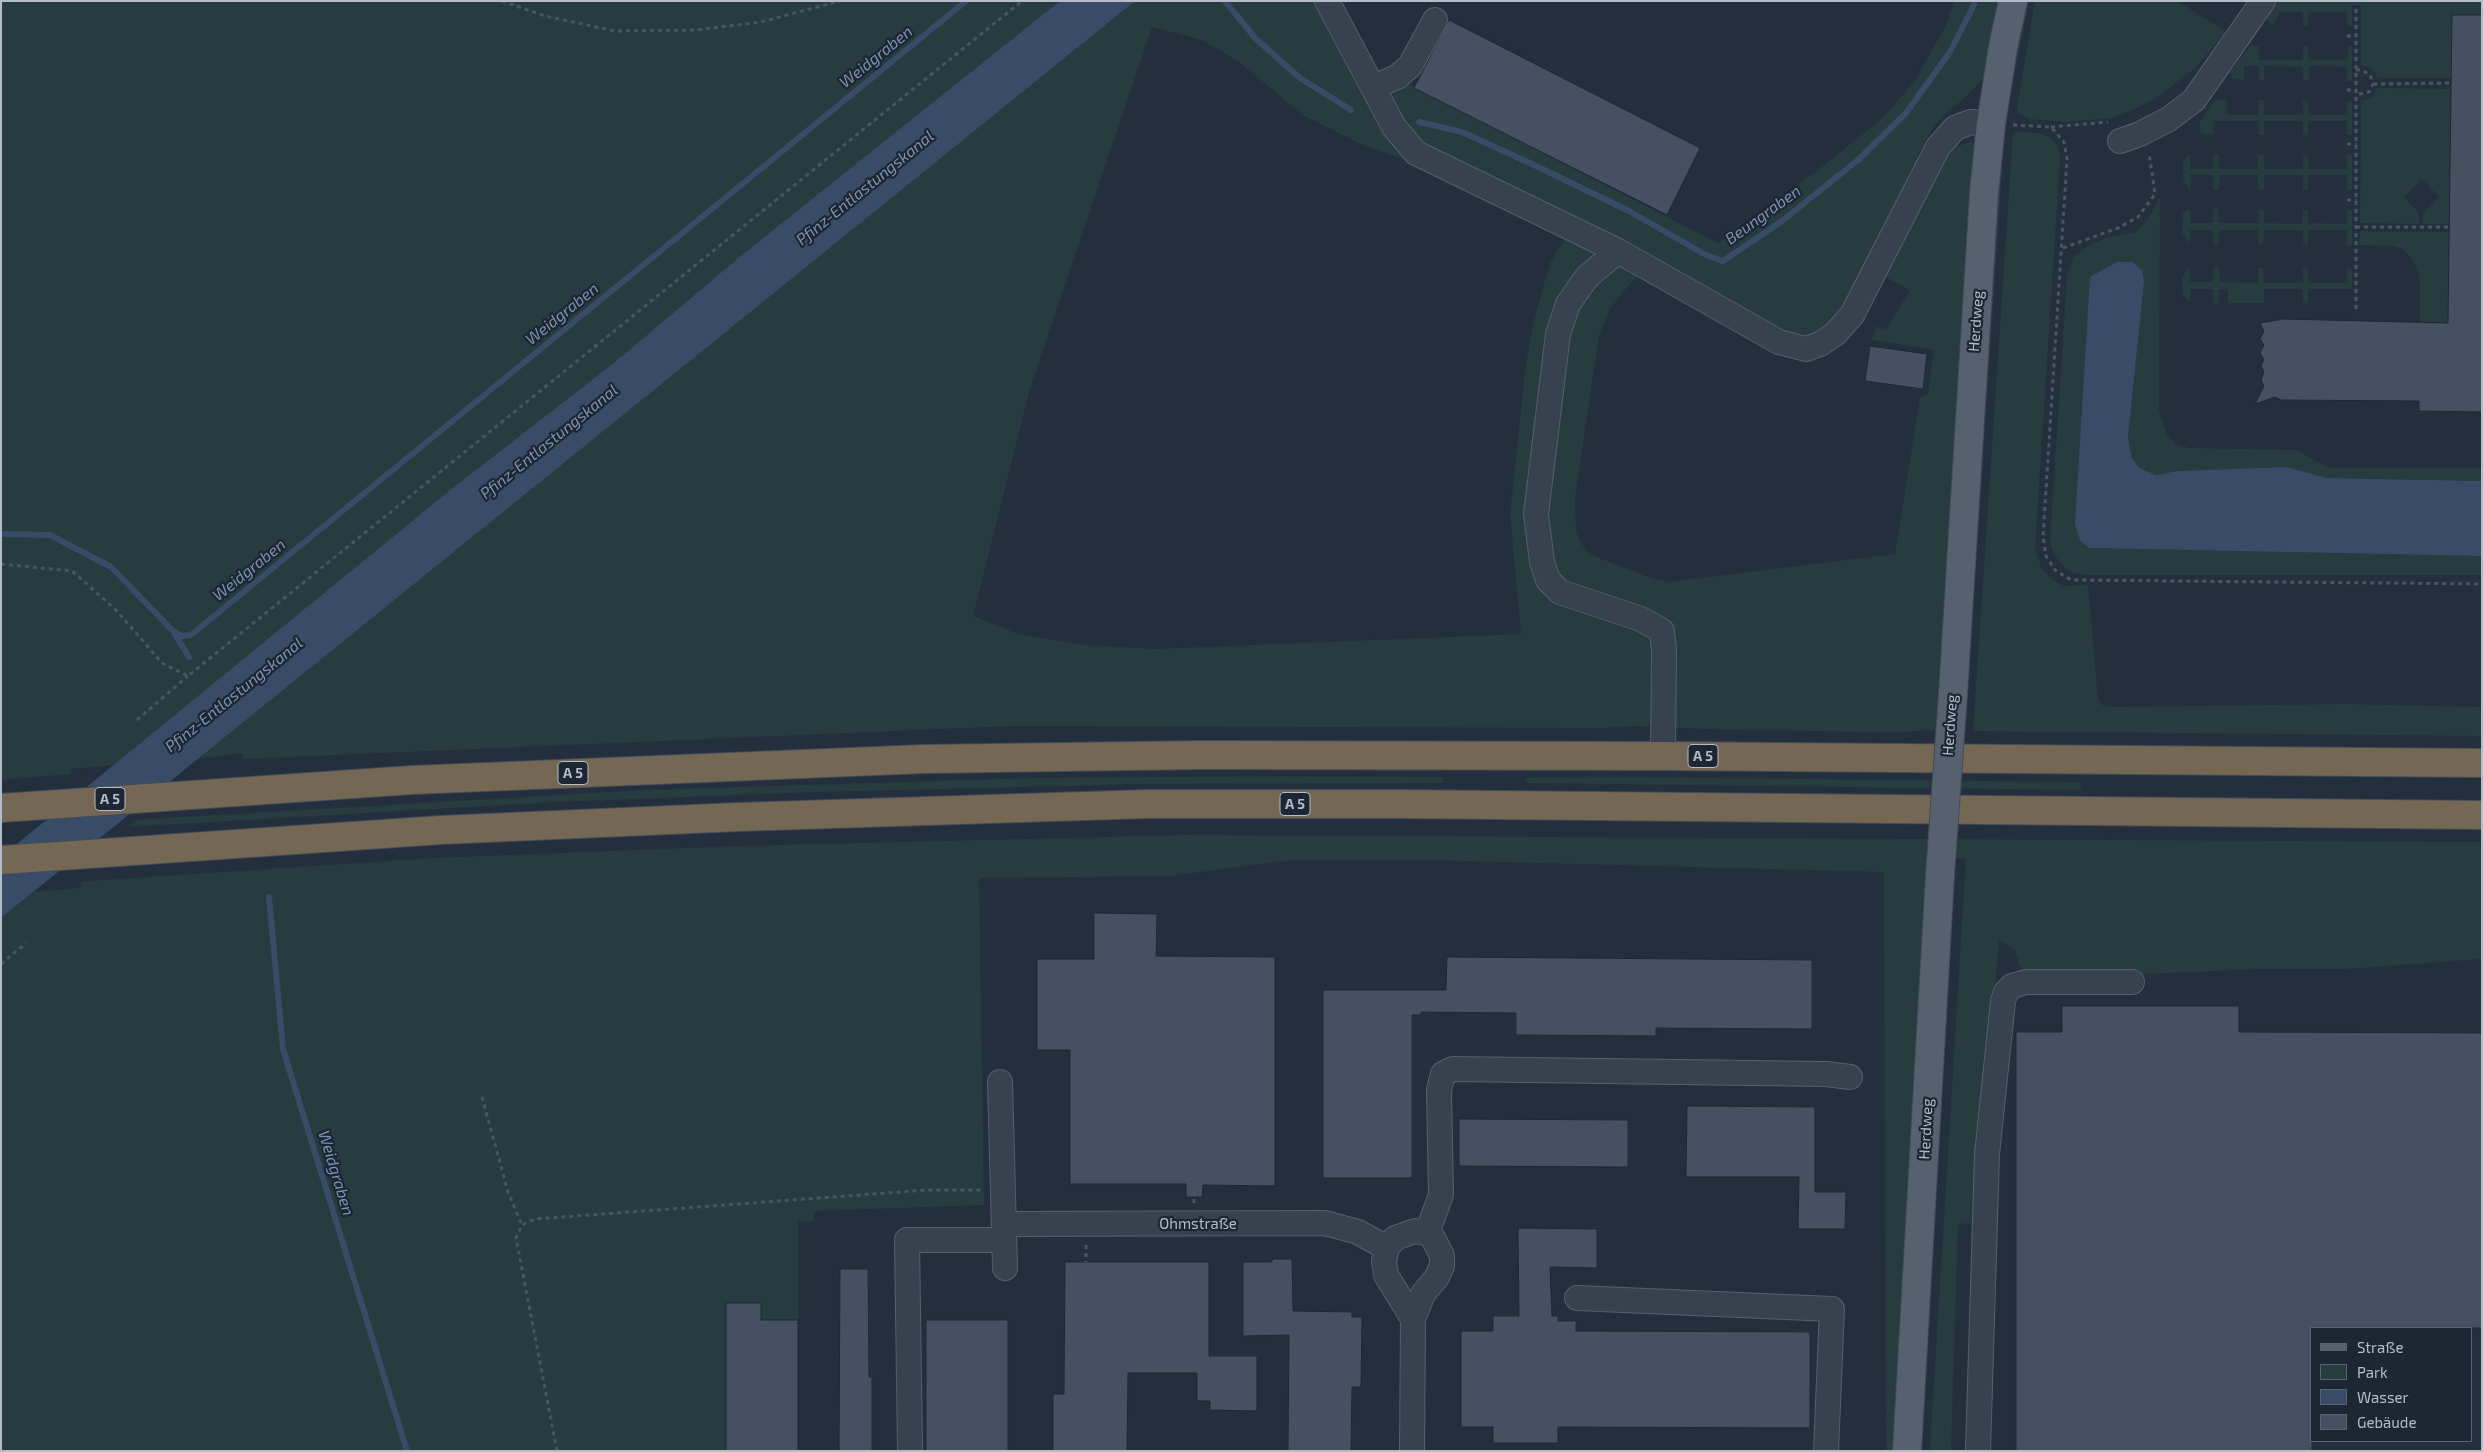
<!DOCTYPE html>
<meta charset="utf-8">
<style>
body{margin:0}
#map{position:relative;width:2483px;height:1452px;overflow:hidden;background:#242f3e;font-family:"Exo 2",sans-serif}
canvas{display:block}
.frame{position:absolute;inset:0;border:2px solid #b4bcc9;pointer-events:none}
.legend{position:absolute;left:2310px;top:1327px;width:162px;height:115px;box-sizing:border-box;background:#1d2633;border:1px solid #59626f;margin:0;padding:6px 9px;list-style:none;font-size:15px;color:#b4bcc9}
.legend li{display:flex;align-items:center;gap:10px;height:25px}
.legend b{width:25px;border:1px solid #59626f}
</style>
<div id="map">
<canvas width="2483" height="1452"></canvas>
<div class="frame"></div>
<ul class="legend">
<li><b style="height:6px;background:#56606e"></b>Straße</li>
<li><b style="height:14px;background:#263c3f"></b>Park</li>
<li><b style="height:14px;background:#394c67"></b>Wasser</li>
<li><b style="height:14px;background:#455162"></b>Gebäude</li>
</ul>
</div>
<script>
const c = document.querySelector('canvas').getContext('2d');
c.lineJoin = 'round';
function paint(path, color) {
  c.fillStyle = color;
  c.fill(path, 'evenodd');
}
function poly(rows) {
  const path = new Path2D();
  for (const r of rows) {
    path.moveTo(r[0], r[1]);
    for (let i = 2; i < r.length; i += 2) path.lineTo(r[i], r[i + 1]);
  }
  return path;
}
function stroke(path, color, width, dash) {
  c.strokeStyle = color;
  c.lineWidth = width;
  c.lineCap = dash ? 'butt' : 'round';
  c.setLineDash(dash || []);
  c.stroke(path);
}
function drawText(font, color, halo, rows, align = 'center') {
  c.font = font + ' "Exo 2",sans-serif';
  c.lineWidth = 4.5;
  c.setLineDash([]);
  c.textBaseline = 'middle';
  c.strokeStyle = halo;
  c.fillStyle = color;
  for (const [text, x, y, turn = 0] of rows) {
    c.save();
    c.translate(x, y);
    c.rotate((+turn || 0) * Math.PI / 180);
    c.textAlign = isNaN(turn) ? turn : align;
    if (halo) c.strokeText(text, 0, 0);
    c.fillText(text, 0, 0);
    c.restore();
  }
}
const green = poly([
 [1,1,1060,1,743,254,615,362,454,487,116,765,70,769,71,774,1,780],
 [1135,1,1319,1,1388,94,1407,83,1718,243,1818,170,1885,116,1916,79,1945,27,1954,1,2005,1,1985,77,1964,99,1949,110,1933,128,1918,155,1916,175,1831,329,1796,341,1643,271,1620,295,1609,311,1599,335,1575,498,1576,531,1579,540,1586,550,1594,556,1630,570,1653,579,1669,582,1895,554,1920,398,1928,394,1934,350,1872,340,1876,326,1886,330,1910,290,1881,275,1945,159,1956,147,1972,141,1976,145,1942,685,1938,685,1936,730,1898,732,1730,730,1637,726,1603,728,1011,726,243,759,241,753,196,759],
 [1152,27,1202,40,1239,62,1303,115,1365,146,1449,174,1569,232,1551,261,1544,284,1533,324,1526,364,1510,514,1521,634,1156,649,1086,645,1018,634,973,616,1029,392],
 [2026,1,2029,1,2009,104,2007,98],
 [2035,1,2177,1,2227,32,2194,69,2153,100,2137,108,2113,118,2067,122,2028,119,2018,113,2017,107],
 [2277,1,2482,1,2482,15,2452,15,2451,78,2378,78,2371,68,2361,65,2361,5,2352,5,2352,26,2347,26,2347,12,2309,12,2308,26,2303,26,2303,12,2280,12,2272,26,2267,18],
 [2250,46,2259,46,2259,60,2303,60,2303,46,2308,46,2309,60,2347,60,2348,46,2352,46,2352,81,2347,81,2347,67,2309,66,2309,81,2303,80,2303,67,2264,66,2264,80,2259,80,2259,66,2244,66,2244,80,2233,79,2230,72],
 [2377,88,2451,89,2449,224,2423,224,2423,213,2439,197,2422,179,2404,197,2419,213,2419,224,2360,223,2361,101,2372,98],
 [2215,100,2227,100,2227,115,2258,115,2259,100,2264,100,2264,115,2303,115,2303,100,2308,101,2309,115,2347,115,2347,101,2352,101,2352,135,2347,135,2347,121,2308,121,2308,135,2303,135,2303,121,2264,121,2264,135,2259,135,2258,121,2214,121,2213,135,2204,134,2199,131,2200,121],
 [2013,132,2040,133,2051,138,2058,146,2060,159,2035,548,2041,567,2051,579,2064,586,2088,585,2098,699,2102,705,2113,707,2345,704,2482,707,2482,736,1973,731],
 [2004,142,1968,686,1964,686,2000,156],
 [2190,154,2190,169,2213,169,2213,155,2219,154,2219,169,2258,169,2258,155,2264,155,2264,169,2303,169,2303,155,2308,155,2309,169,2347,169,2347,155,2352,155,2352,190,2347,190,2347,175,2308,175,2308,190,2303,190,2303,175,2264,175,2264,190,2258,190,2258,175,2220,175,2219,190,2213,190,2213,175,2191,174,2190,190,2183,180,2183,164,2185,158],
 [2160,197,2159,411,2167,435,2176,444,2189,448,2295,450,2330,468,2482,468,2482,481,2326,478,2287,467,2177,471,2156,475,2140,468,2132,459,2128,437,2144,282,2090,548,2482,556,2482,575,2085,575,2068,571,2061,564,2053,553,2050,542,2067,277,2073,257,2086,247,2106,238,2137,232,2148,219],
 [2190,209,2190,223,2213,223,2213,209,2218,209,2219,223,2258,223,2259,210,2264,209,2264,223,2302,224,2303,210,2308,210,2308,223,2347,224,2347,210,2352,210,2352,245,2347,245,2347,230,2308,230,2308,245,2303,245,2303,230,2264,230,2263,245,2258,244,2258,230,2219,230,2219,244,2213,244,2213,230,2190,230,2190,244,2182,233,2183,212],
 [2360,231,2449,232,2448,323,2420,322,2420,277,2414,263,2404,250,2395,246,2359,245],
 [2190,268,2190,282,2213,282,2213,268,2219,268,2220,282,2251,283,2258,282,2258,268,2263,268,2264,283,2303,283,2303,268,2308,268,2308,283,2347,283,2347,268,2352,269,2352,289,2308,289,2308,303,2303,303,2302,289,2264,289,2264,303,2228,303,2228,289,2219,289,2219,303,2213,303,2213,289,2190,289,2190,303,2183,295,2182,289,2182,278,2186,270],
 [1283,776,1444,777,1443,783,1144,784,818,792,555,802,127,827,136,820,166,818,643,790,1031,778],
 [1626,777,2081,782,2082,790,1526,783,1526,778],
 [1186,835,2482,842,2482,959,2346,969,2259,969,2144,974,2027,975,2020,967,2015,950,1999,940,1975,1223,1958,1224,1951,1451,1930,1451,1930,1448,1966,858,1928,859,1896,1451,1886,1451,1884,872,1424,860,1291,860,1170,876,979,878,984,1205,814,1211,814,1221,798,1222,798,1320,761,1320,761,1303,726,1303,726,1451,1,1451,1,918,34,892,80,888,81,882,102,880,433,858,738,846]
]);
const water = poly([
 [1060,1,1135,1,1,918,1,857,454,487,615,362,743,254],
 [2117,262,2132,262,2142,270,2144,282,2128,437,2132,459,2140,468,2156,475,2177,471,2287,467,2326,478,2482,481,2482,556,2090,548,2084,544,2080,540,2075,524,2090,277]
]);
const stream = poly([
 [1225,1,1256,39,1300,78,1351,110],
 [1419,122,1462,132,1532,164,1629,211,1706,255,1723,261,1782,221,1858,160,1906,113,1950,52,1974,5],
 [1,534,50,535,111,567,173,631,189,657],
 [173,631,182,636,191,635,966,1],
 [269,897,283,1049,407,1451]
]);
const building = poly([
 [2452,15,2482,15,2482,412,2419,411,2419,401,2281,400,2275,397,2255,404,2264,386,2261,380,2264,372,2261,366,2264,359,2260,353,2264,345,2260,339,2264,331,2260,323,2283,319,2448,323,2452,15],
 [1449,20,1700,148,1667,215,1414,88,1449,20],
 [1870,346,1927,354,1923,389,1865,381,1870,346],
 [1094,913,1157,914,1156,956,1275,957,1275,1186,1203,1185,1202,1197,1186,1197,1186,1184,1070,1184,1070,1050,1037,1050,1037,959,1094,959,1094,913],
 [1447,957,1812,960,1812,1029,1656,1028,1656,1036,1516,1035,1516,1013,1421,1012,1421,1015,1412,1015,1412,1178,1323,1178,1323,990,1446,990,1447,957],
 [2062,1006,2239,1006,2239,1032,2482,1033,2482,1328,2312,1328,2312,1451,2016,1451,2016,1032,2062,1032,2062,1006],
 [1687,1106,1815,1107,1815,1192,1846,1192,1845,1229,1798,1229,1799,1177,1686,1177,1687,1106],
 [1459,1119,1628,1120,1628,1167,1459,1166,1459,1119],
 [1518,1228,1597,1229,1597,1268,1550,1267,1552,1316,1558,1316,1558,1321,1576,1321,1576,1331,1810,1332,1810,1428,1558,1427,1558,1443,1493,1443,1493,1427,1461,1427,1461,1331,1493,1331,1493,1316,1519,1316,1518,1228],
 [1272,1259,1292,1259,1293,1311,1352,1312,1352,1317,1362,1317,1361,1387,1352,1387,1351,1451,1288,1451,1289,1335,1243,1336,1243,1262,1272,1262,1272,1259],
 [1065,1262,1209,1262,1209,1356,1257,1356,1257,1411,1210,1410,1210,1401,1197,1401,1197,1373,1128,1373,1127,1451,1053,1451,1053,1394,1064,1394,1065,1262],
 [840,1269,868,1269,869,1377,872,1377,872,1451,839,1451,840,1269],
 [726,1303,761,1303,761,1320,798,1320,798,1451,726,1451,726,1303],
 [926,1320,1008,1320,1008,1451,926,1451,926,1320]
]);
const path = poly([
 [502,1,545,16,615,31,696,30,761,22,840,1],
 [2347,36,2356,36],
 [2356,70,2362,70,2370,75,2373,84,2369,92,2356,95],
 [2373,84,2451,83],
 [2347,90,2356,90],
 [2013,125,2051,127,2064,142,2067,159,2043,537,2046,556,2055,570,2071,580,2482,584],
 [2051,127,2108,122],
 [2347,144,2356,144],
 [2347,200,2356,200],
 [2356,227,2449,227],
 [2063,248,2118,228,2138,217,2155,194,2149,153],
 [2356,309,2356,6],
 [1,564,72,571,116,610,162,663,188,676,1022,1],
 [137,720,188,676],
 [1,964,26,943],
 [482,1097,508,1192,522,1225],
 [1194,1203,1194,1185],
 [1086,1245,1086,1262],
 [557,1451,516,1238,522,1225,535,1219,927,1190,983,1190]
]);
const minor = poly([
 [1327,1,1394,127,1416,153,1618,251,1779,342,1806,349,1820,344,1835,334,1852,315,1938,147,1955,128,1971,122,1991,124],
 [1373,87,1397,77,1410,66,1435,20],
 [2120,141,2140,134,2169,119,2194,100,2263,1],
 [1618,251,1587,277,1568,304,1558,334,1536,514,1542,562,1548,580,1560,592,1641,619,1662,631,1664,651,1663,756],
 [1000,1082,1005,1268],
 [1004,1224,1325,1223,1358,1232,1387,1248],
 [1427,1233,1441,1195,1439,1090,1443,1074,1453,1069,1826,1074,1850,1077],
 [1577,1298,1832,1309,1826,1451],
 [910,1451,907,1240,1004,1240],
 [1412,1451,1413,1319,1423,1294,1437,1277,1442,1266,1442,1256,1433,1238,1427,1233,1415,1231,1395,1238,1387,1248,1384,1261,1386,1275,1413,1319],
 [1978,1451,1987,1154,2003,1001,2006,992,2012,986,2026,982,2132,982]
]);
const major = poly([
 [1953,694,1984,193,1991,124,2003,47,2013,1],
 [1907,1451,1940,875]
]);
const highway = poly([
 [1,808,412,780,924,759,1201,755,1663,756,2482,763],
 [1,860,441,830,738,817,1148,804,1396,804,2482,815]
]);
const majorBridge = poly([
 [1940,875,1953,694]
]);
const shields = [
 [1703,756,30],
 [573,773,30],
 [110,799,30],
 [1295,804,30]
];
const shieldNames = [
 ["A 5",1703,756],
 ["A 5",573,773],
 ["A 5",110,799],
 ["A 5",1295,804]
];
const streetNames = [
 ["Herdweg",1976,321,-86],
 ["Herdweg",1950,725,-86],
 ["Herdweg",1926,1129,-87],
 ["Ohmstraße",1198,1224]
];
const waterNames = [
 ["Weidgraben",876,57,-39],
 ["Pfinz-Entlastungskanal",865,188,-39],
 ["Beungraben",1763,215,-36],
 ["Weidgraben",562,314,-39],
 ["Pfinz-Entlastungskanal",549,442,-39],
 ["Weidgraben",249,570,-39],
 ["Pfinz-Entlastungskanal",234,695,-39],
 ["Weidgraben",336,1173,73]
];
paint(green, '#263c3f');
paint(water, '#394c67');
stroke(stream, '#394c67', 6);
paint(building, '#455162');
stroke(building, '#1f2835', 1);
stroke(minor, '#565f6c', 26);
stroke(major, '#414a57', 30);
stroke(highway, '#434c59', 30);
stroke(path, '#44595c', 3, [4, 4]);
stroke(minor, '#38414e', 24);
stroke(major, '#56606e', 28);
stroke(highway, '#746855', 28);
stroke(majorBridge, '#414a57', 30, []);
stroke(majorBridge, '#56606e', 28);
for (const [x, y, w] of shields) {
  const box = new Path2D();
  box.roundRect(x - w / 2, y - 11.5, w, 23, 4);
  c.fillStyle = '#1d2633';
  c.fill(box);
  stroke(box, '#b4bcc9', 1);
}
drawText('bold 14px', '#b4bcc9', null, shieldNames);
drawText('15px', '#b4bcc9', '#1d2633', streetNames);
drawText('italic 16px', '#7c92b1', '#1d2633', waterNames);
</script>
